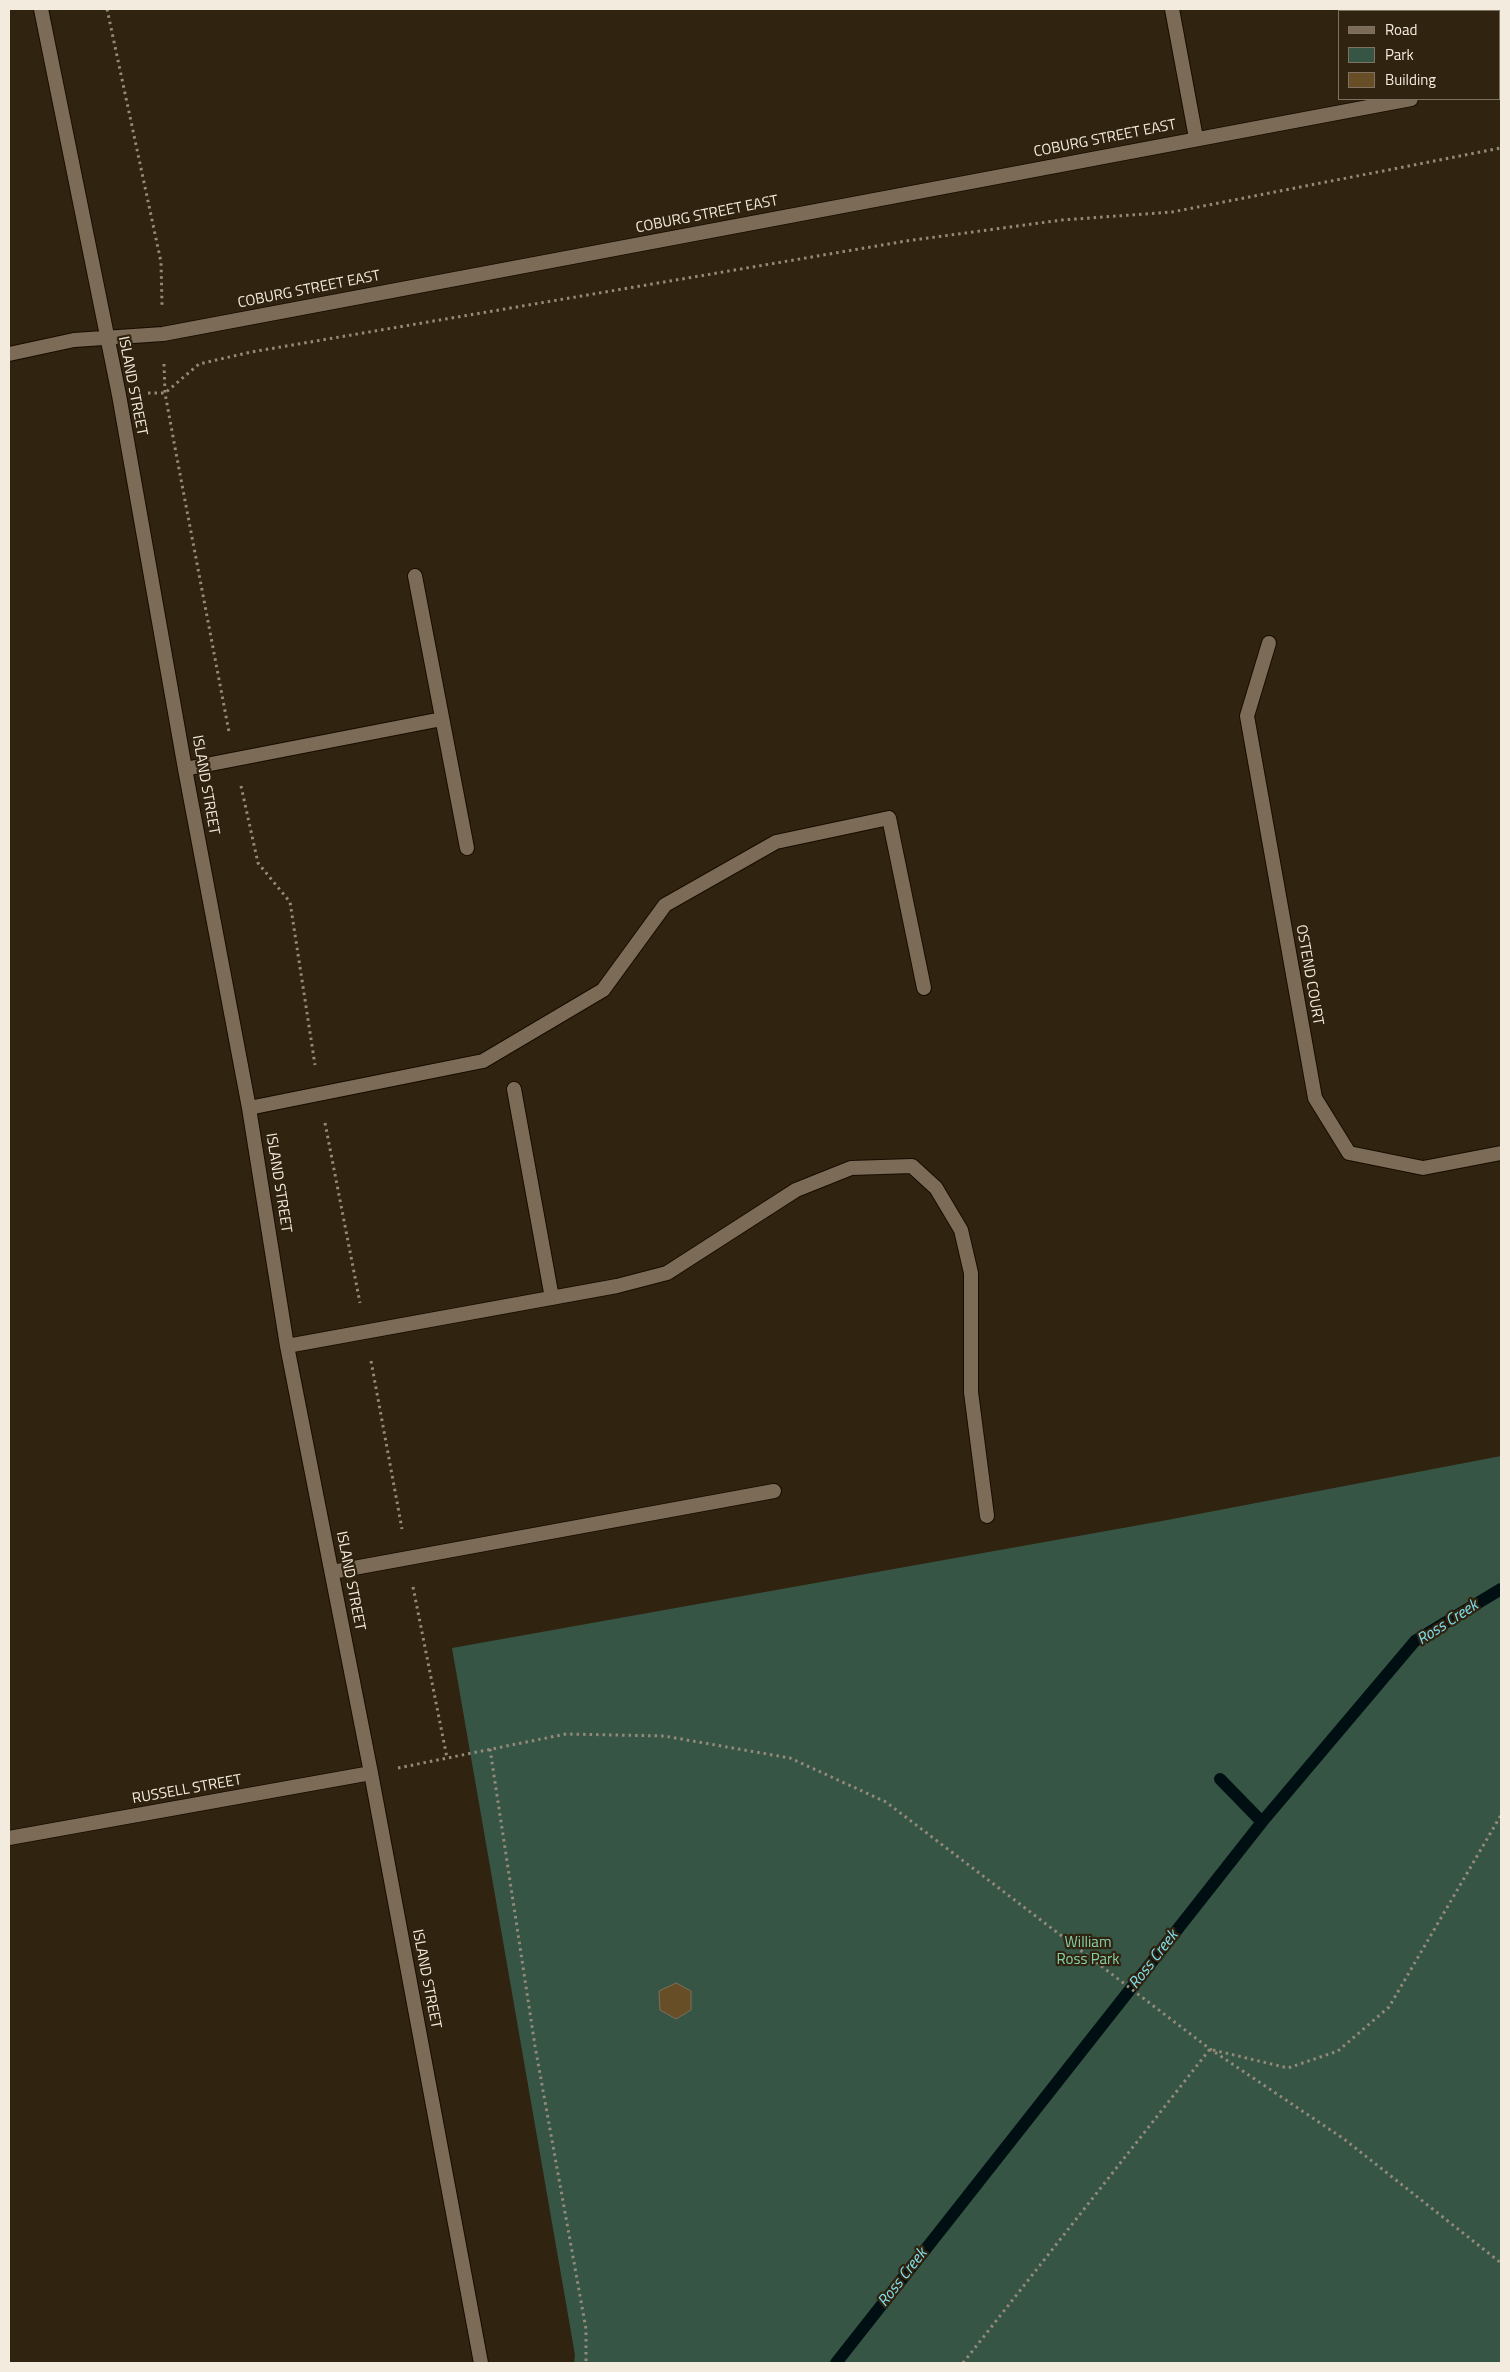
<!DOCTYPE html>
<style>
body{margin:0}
#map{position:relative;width:1510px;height:2372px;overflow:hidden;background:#30230f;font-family:"Titillium Web",sans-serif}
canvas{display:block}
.frame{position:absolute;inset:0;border:10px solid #f4ebdf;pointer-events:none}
.legend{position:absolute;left:1338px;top:10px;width:162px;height:90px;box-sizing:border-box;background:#30230f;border:1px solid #7e7362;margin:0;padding:6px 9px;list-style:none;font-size:15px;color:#f4ebdf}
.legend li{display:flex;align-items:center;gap:10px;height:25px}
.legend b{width:25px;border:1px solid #7e7362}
</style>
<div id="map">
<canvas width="1510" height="2372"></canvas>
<div class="frame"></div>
<ul class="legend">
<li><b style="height:6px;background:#7c6c57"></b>Road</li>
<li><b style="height:14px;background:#365545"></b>Park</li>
<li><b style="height:14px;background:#674e27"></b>Building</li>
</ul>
</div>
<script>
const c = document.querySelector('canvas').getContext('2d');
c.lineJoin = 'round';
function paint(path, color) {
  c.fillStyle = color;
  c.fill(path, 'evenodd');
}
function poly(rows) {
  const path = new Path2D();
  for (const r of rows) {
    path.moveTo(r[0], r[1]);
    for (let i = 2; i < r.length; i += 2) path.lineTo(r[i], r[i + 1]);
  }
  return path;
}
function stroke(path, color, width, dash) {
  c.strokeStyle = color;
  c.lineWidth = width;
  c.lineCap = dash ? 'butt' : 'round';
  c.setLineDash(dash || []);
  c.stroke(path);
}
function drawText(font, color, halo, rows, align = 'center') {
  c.font = font + ' "Titillium Web",sans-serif';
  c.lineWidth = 4.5;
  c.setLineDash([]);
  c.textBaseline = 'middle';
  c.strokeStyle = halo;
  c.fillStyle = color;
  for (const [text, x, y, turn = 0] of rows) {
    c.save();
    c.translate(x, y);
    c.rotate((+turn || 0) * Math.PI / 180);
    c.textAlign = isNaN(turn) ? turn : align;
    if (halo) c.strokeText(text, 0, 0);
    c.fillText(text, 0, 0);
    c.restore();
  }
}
const green = poly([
 [1501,1456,1501,2363,574,2363,575,2355,452,1648,1162,1521]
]);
const stream = poly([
 [1220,1779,1262,1822],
 [836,2363,1262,1822,1415,1641,1501,1589]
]);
const building = poly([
 [676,1983,691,1991,691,2010,676,2019,660,2010,659,1991,676,1983]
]);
const path = poly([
 [107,9,161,262,162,305],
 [164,364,165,393,176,453,229,732],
 [148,393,165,393,199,364,251,352,906,241,1062,220,1172,212,1501,148],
 [241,786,258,863,290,902,315,1065],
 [325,1123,360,1303],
 [371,1361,402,1529],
 [413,1587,447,1758],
 [490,1749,535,2046,586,2329,586,2363],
 [398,1768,566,1734,664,1736,790,1758,886,1802,1210,2049,1344,2139,1501,2263],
 [1213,2050,1288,2068,1338,2051,1389,2007,1501,1815],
 [963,2363,1210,2049]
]);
const minor = poly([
 [41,9,119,395,185,769,249,1108,287,1346,371,1773,481,2363],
 [1172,9,1196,138],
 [1499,82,1501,82],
 [9,354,74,340,163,334,1411,99],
 [415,576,467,848],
 [1269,643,1247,716,1315,1098,1349,1153,1423,1168,1501,1153],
 [185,769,442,719],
 [514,1089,552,1298],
 [249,1108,483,1061,603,990,665,905,776,842,889,818,924,988],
 [287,1346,617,1286,667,1273,796,1190,851,1168,912,1166,936,1188,961,1230,971,1273,971,1392,987,1516],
 [332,1572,774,1491],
 [9,1838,371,1773]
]);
const streetNames = [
 ["COBURG STREET EAST",1105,139,-11],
 ["COBURG STREET EAST",707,215,-11],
 ["COBURG STREET EAST",309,290,-11],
 ["ISLAND STREET",132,386,79],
 ["ISLAND STREET",205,785,80],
 ["OSTEND COURT",1309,975,80],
 ["ISLAND STREET",278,1183,81],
 ["ISLAND STREET",350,1581,79],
 ["RUSSELL STREET",187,1790,-10],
 ["ISLAND STREET",426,1979,79]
];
const parkNames = [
 ["William",1088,1943],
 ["Ross Park",1088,1960]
];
const waterNames = [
 ["Ross Creek",1448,1623,-33],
 ["Ross Creek",1154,1960,-52],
 ["Ross Creek",903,2278,-52]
];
paint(green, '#365545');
stroke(stream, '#000f12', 12);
paint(building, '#674e27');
stroke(building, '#7d6e59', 1);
stroke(minor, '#170c00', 16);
stroke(path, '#958a7a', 3, [2.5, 4]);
stroke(minor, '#7c6c57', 14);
drawText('15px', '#f4ebdf', '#30230f', streetNames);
drawText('15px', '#86d2ab', '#30230f', parkNames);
drawText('italic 16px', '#7fe1f0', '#30230f', waterNames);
</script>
